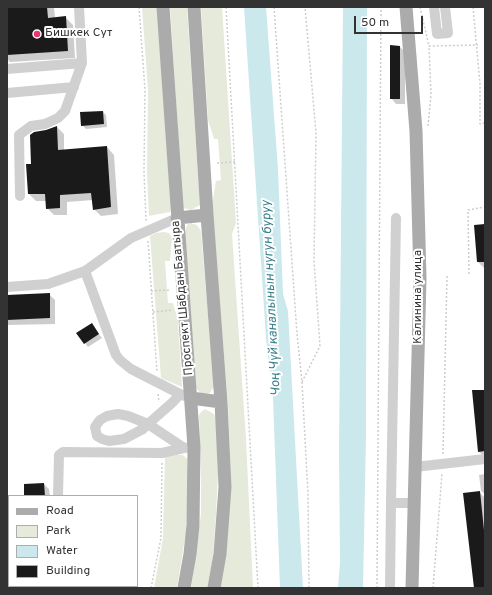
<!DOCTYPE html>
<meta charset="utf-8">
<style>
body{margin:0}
#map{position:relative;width:492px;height:595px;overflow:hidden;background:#fff;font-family:Overpass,sans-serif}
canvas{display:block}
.frame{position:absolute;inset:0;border:8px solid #333;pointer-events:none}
.legend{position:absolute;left:8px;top:495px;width:130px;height:92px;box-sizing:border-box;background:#fff;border:1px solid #adadad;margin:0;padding:5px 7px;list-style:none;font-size:12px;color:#333}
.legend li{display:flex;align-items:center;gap:8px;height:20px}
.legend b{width:20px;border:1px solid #adadad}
.scale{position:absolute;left:354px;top:16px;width:69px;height:18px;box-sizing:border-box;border:2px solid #333;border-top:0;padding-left:5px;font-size:12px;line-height:14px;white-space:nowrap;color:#333;-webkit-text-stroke:3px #fff;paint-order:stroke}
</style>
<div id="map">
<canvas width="492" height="595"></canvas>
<div class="frame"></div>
<ul class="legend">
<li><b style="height:5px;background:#ababab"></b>Road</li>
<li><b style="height:11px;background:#e6eadb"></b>Park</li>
<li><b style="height:11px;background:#cbe8ec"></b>Water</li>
<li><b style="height:11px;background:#1a1a1a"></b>Building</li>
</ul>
<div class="scale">50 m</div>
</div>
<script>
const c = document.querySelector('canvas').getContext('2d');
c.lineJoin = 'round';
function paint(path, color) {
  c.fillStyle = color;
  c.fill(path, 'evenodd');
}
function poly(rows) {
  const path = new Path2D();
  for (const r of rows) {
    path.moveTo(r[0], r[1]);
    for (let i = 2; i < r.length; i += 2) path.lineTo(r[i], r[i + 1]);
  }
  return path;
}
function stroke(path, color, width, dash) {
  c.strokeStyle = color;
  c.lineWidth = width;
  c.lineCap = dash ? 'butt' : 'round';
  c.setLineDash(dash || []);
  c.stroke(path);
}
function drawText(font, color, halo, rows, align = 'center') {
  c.font = font + ' Overpass,sans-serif';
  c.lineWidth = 4;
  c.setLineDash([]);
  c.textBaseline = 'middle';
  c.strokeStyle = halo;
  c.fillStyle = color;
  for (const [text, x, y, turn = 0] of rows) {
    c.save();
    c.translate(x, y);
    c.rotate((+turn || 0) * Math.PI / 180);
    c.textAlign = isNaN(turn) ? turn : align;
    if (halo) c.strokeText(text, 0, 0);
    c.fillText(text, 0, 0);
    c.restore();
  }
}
const green = poly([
 [142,7,157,7,171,209,170,212,149,216,147,174,148,90],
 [170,7,187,7,200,205,191,210,183,208],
 [201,7,222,7,236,223,232,234,246,439,253,588,220,588,226,556,231,480,228,405,212,205,216,181,221,180,218,139,214,139,208,120],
 [190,223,197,225,201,231,214,386,210,393,205,394,201,394,196,388,185,233,187,225],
 [164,232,169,233,172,238,170,261,165,261,168,303,173,303,178,321,182,387,161,378,150,236,156,233],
 [205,409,214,414,216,419,218,473,216,515,213,556,208,588,191,588,201,514,201,473,199,416,200,413],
 [165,455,183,455,187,459,188,490,186,532,177,588,154,588,163,538]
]);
const water = poly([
 [244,7,266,7,278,169,283,294,288,311,303,588,280,588,273,398,266,338],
 [343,7,367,7,366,437,363,588,338,588,340,562,339,452]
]);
const shadow = poly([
 [7,7,54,7,55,18,65,17,73,25,75,58,10,62,7,59],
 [400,47,405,52,405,104,396,104,391,98],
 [103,112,106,115,107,127,86,129,82,125,81,113],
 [57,127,64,134,64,151,107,147,114,155,118,214,101,216,94,209,93,200,67,202,67,215,54,215,47,208,47,201,36,201,29,194,32,165,46,131],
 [485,225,485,269,478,262],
 [49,294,55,300,55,324,7,325,7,296],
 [91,324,102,338,88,347,78,333],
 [485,391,485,457,479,452],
 [485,474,485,494,481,491,479,475],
 [44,484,49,489,50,496,25,496],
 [479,492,485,498,485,588,475,588]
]);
const building = poly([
 [7,7,47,7,48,18,66,16,68,51,7,55],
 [390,45,400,46,400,99,390,99],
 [103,111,104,124,81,126,80,112],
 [57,126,58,150,107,146,111,207,93,210,91,193,60,195,60,208,46,209,45,194,28,194,26,164,31,164,30,135,34,132,46,130],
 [485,224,485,262,477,262,474,225],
 [50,293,50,318,7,320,7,295],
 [92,323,99,334,84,344,76,333],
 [472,390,485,390,485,451,478,452],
 [44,483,45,496,24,496,24,484],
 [480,491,485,540,485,588,474,588,463,493]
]);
const path = poly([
 [139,7,145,90,144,172,146,221],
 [226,7,258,588],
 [274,7,297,334,302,382,308,495,309,588],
 [420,7,429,46],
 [473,7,480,84,480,124,485,123],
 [428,126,431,95,429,46,478,45],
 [217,163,235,162],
 [148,241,157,372],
 [469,274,468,210,484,207],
 [151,291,170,290],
 [153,312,173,310],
 [302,382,320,346,314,261,316,133,305,7],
 [158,394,159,402],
 [443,454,447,276],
 [151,588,161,538,162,462],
 [377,588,381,7],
 [433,588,442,474]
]);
const minor = poly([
 [434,7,437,34,448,33,445,7],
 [7,69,82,63],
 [7,93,74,87],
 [20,196,19,135,31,126,45,124,58,118,65,111,82,63,79,7],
 [85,271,131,238,177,218],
 [7,287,48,284,85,271,116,355,120,360,131,369,180,394],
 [185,396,180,394,173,402,148,424,143,429,124,439,109,441,102,439,97,436,95,427,100,420,107,416,118,414,128,416,148,424,184,448,194,447],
 [415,467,485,459],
 [58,496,59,455,63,452,162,453,184,448],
 [391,503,396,218],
 [390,588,391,503,415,503]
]);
const major = poly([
 [163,7,194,447,193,525,190,554,184,588],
 [194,7,207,215,221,402,225,487,220,554,214,588],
 [406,7,416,131,420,278,412,588],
 [177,218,207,215],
 [191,398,221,402]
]);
const markers = [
 [37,34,4,"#e73770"]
];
const poiNames = [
 ["Бишкек Сут",45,34]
];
const streetNames = [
 ["Калинина улица",419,297,-90],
 ["Проспект Шабдан Баатыра",183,298,-95]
];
const waterNames = [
 ["Чоң Чүй каналынын нугун буруу",272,298,-93]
];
paint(green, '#e6eadb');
paint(water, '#cbe8ec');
paint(shadow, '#0003');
paint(building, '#1a1a1a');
stroke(path, '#cdcdcd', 1.5, [2, 2]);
stroke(minor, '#d0d0d0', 10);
stroke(major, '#ababab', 13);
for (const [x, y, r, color] of markers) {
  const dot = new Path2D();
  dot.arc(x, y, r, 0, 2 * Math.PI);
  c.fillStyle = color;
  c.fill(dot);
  stroke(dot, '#fff', 1.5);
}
drawText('12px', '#333', '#fff', poiNames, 'left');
drawText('12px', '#333', '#fff', streetNames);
drawText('italic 13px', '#3a7f8a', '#fff', waterNames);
</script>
